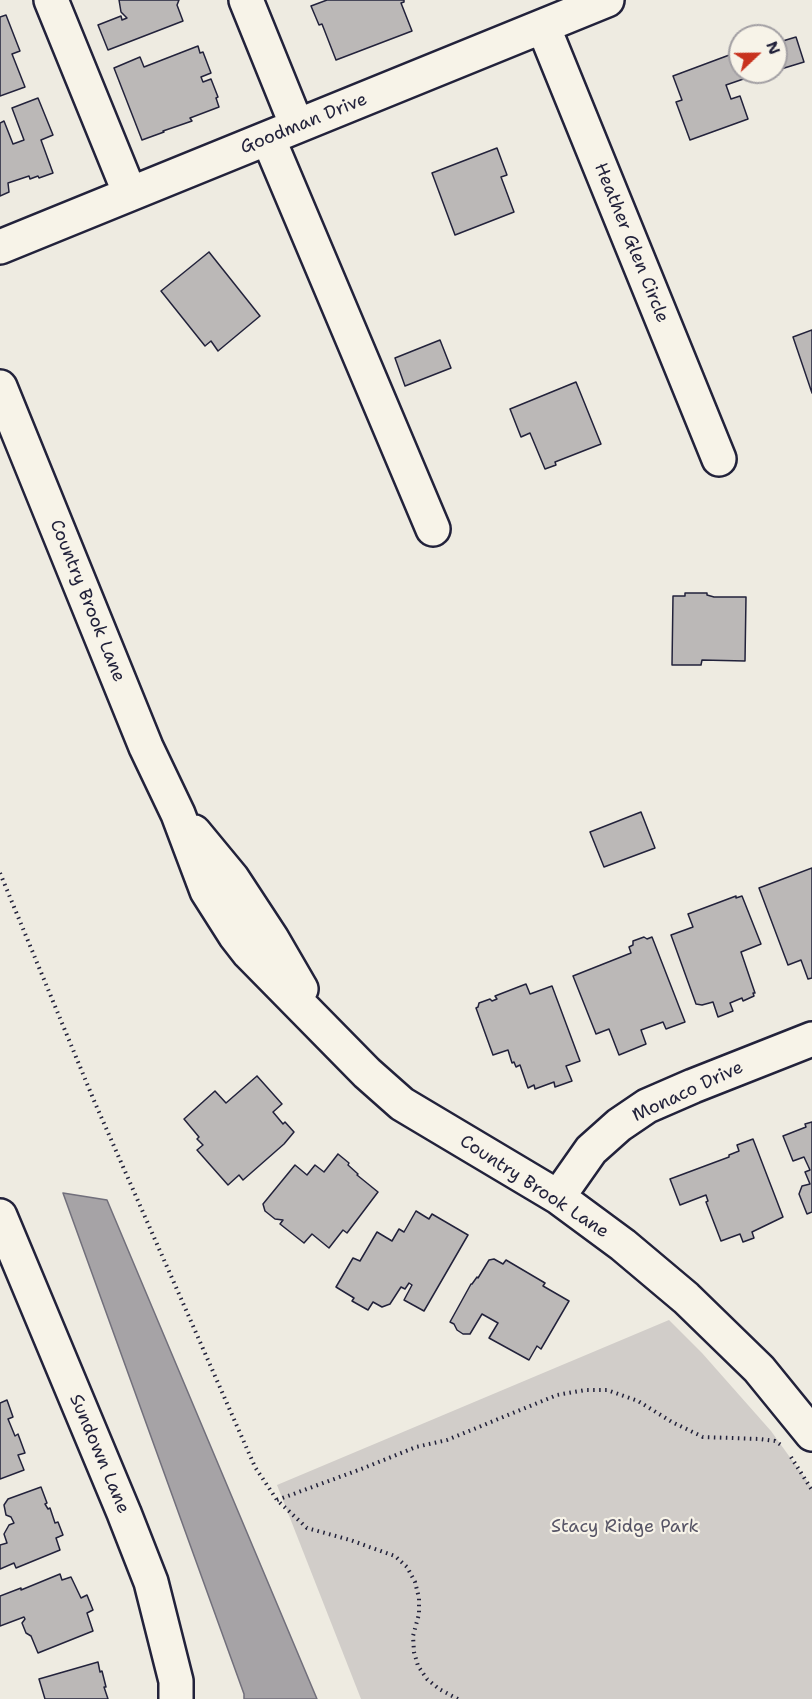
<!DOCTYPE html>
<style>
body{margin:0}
#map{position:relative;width:812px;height:1699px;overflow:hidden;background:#eeebe1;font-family:"Shantell Sans",sans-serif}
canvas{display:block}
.north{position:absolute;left:728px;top:24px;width:60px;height:60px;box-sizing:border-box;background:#f7f3e8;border:2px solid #a29fa3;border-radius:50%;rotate:68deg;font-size:16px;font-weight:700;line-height:24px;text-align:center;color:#22223b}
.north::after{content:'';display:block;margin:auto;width:21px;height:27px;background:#c8321e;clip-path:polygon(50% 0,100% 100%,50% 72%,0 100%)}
</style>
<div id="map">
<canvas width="812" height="1699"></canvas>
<div class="north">N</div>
</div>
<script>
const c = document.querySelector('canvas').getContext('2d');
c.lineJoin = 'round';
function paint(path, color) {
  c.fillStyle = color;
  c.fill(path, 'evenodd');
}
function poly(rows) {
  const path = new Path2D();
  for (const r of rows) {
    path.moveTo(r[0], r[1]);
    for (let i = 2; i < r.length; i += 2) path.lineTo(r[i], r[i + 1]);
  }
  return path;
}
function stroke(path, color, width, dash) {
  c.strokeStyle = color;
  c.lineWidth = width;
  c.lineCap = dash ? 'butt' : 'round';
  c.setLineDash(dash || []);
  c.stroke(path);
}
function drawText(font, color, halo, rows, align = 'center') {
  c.font = font + ' "Shantell Sans",sans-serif';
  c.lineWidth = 4.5;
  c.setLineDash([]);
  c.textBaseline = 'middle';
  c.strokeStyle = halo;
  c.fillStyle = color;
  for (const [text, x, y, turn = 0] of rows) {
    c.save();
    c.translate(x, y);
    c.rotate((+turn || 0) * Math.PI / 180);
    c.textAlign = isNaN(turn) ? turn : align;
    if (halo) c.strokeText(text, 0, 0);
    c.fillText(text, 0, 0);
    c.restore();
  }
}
const green = poly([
 [669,1320,702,1353,771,1431,812,1488,812,1699,361,1699,277,1485]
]);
const water = poly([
 [63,1193,107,1200,317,1699,244,1699,244,1694,63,1193]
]);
const building = poly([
 [119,0,179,0,177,5,183,21,108,50,98,25,121,16,122,20,127,18,121,12,119,0],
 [327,0,404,0,404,2,401,3,412,31,336,60,322,24,319,25,311,6,327,0],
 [6,15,20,51,12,54,25,87,0,96,0,17,6,15],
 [796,37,804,62,781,69,776,53,776,43,796,37],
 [198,46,200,53,203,52,211,73,201,77,203,82,211,79,218,97,216,98,219,107,190,118,192,121,163,131,164,132,142,140,114,68,140,57,144,67,198,46],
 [740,51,740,72,754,72,755,75,726,85,731,99,740,96,748,119,690,140,676,102,682,100,673,76,740,51],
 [38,98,53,135,41,140,53,173,39,178,38,176,30,179,29,176,8,183,9,192,0,196,0,123,4,121,13,144,24,140,12,108,38,98],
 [497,148,507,175,501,177,514,212,455,235,432,173,497,148],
 [209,252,260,316,218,351,211,341,205,346,161,291,209,252],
 [812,330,812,393,793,337,812,330],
 [440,340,451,368,405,386,395,358,440,340],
 [576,382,601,444,555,462,556,465,545,469,530,433,521,437,510,409,576,382],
 [685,593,707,593,707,595,714,597,746,597,745,661,702,660,701,665,672,665,673,596,685,596,685,593],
 [641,812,655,848,604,867,590,832,641,812],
 [812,868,812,978,808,979,801,960,788,965,759,888,812,868],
 [736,896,736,898,742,896,761,944,741,952,755,993,753,993,754,996,743,1001,742,998,730,1003,733,1011,718,1017,713,1002,702,1005,696,1004,671,935,693,927,688,914,736,896],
 [644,937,647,939,652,937,685,1022,666,1029,663,1022,641,1030,646,1044,619,1055,609,1029,596,1034,573,976,631,953,629,947,633,945,633,941,644,937],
 [526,984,530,994,552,986,580,1061,566,1066,572,1081,555,1087,554,1082,535,1089,534,1085,528,1088,520,1065,516,1067,514,1062,512,1063,508,1050,493,1055,476,1008,478,1007,479,1003,490,999,492,1001,497,999,495,996,526,984],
 [257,1076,282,1104,273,1112,283,1124,285,1122,294,1132,284,1144,243,1180,239,1175,228,1185,197,1150,203,1145,197,1139,199,1137,184,1119,215,1091,226,1103,257,1076],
 [812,1122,812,1212,807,1214,799,1194,802,1186,810,1184,805,1172,810,1170,804,1157,793,1161,783,1136,806,1127,805,1124,812,1122],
 [753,1139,783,1217,752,1232,754,1238,743,1242,740,1234,721,1241,706,1202,708,1201,706,1195,680,1205,670,1179,729,1157,729,1155,739,1151,737,1145,753,1139],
 [338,1154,349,1163,348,1165,358,1174,357,1175,378,1192,347,1233,343,1230,329,1248,312,1234,304,1243,280,1224,283,1220,275,1219,265,1211,263,1204,295,1165,307,1175,315,1165,324,1172,338,1154],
 [416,1211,429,1219,432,1214,468,1235,424,1311,404,1300,412,1285,409,1283,405,1289,401,1287,390,1304,382,1307,373,1302,368,1310,352,1301,354,1298,336,1287,353,1258,360,1261,377,1232,392,1241,399,1229,404,1232,416,1211],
 [494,1259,503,1264,506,1260,545,1283,543,1286,569,1301,541,1349,537,1346,529,1360,489,1338,498,1323,482,1314,470,1334,463,1334,457,1330,454,1324,450,1322,471,1284,472,1284,477,1277,478,1278,489,1260,494,1259],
 [7,1400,13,1417,8,1419,15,1436,18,1434,25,1453,18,1455,24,1470,0,1479,0,1403,7,1400],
 [41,1487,47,1503,45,1504,48,1509,50,1508,55,1523,58,1522,63,1535,56,1538,60,1550,16,1568,14,1563,0,1569,0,1545,7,1543,4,1534,9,1525,14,1523,11,1517,6,1515,4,1505,8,1499,41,1487],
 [60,1574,62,1580,71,1577,81,1598,87,1595,93,1610,87,1613,93,1631,38,1653,31,1636,26,1633,22,1623,25,1619,24,1617,0,1626,0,1596,21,1588,21,1590,60,1574],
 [98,1662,100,1672,102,1671,106,1687,104,1687,108,1699,45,1699,39,1679,98,1662]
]);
const path = poly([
 [0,873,95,1103,255,1467,277,1500,307,1528,350,1540,395,1556,407,1567,415,1582,419,1598,419,1614,413,1636,414,1652,418,1666,427,1679,439,1689,458,1699],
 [791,1457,812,1490],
 [277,1500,364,1468,416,1447,447,1440,557,1395,585,1390,607,1390,638,1401,672,1422,703,1437,760,1439,775,1441,781,1445]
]);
const minor = poly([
 [51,0,130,194],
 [246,0,297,126],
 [543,26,719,459],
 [268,138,433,529],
 [0,247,607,0],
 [0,387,146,747,178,814,207,891,235,935,249,953,367,1073,402,1104,558,1197,623,1245,686,1298,759,1369,812,1434],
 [194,832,232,878,272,939,301,989],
 [558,1197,591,1150,619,1125,647,1106,693,1086,812,1039],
 [0,1216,124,1513,151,1582,176,1681,176,1699]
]);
const streetNames = [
 ["Goodman Drive",304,124,-22],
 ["Heather Glen Circle",631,243,68],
 ["Country Brook Lane",87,601,68],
 ["Monaco Drive",688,1092,-25],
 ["Country Brook Lane",534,1187,33],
 ["Sundown Lane",99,1454,67]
];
const parkNames = [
 ["Stacy Ridge Park",625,1527]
];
paint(green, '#d1cdc9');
paint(water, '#a6a3a6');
stroke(water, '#716f7b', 1.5);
paint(building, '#bbb8b7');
stroke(building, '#22223b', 1.5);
stroke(minor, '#22223b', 38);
stroke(path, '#22223b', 4, [1.5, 4.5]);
stroke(minor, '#f7f3e8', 33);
drawText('18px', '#22223b', '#f7f3e8', streetNames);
drawText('18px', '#575566', '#f7f3e8', parkNames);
</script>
